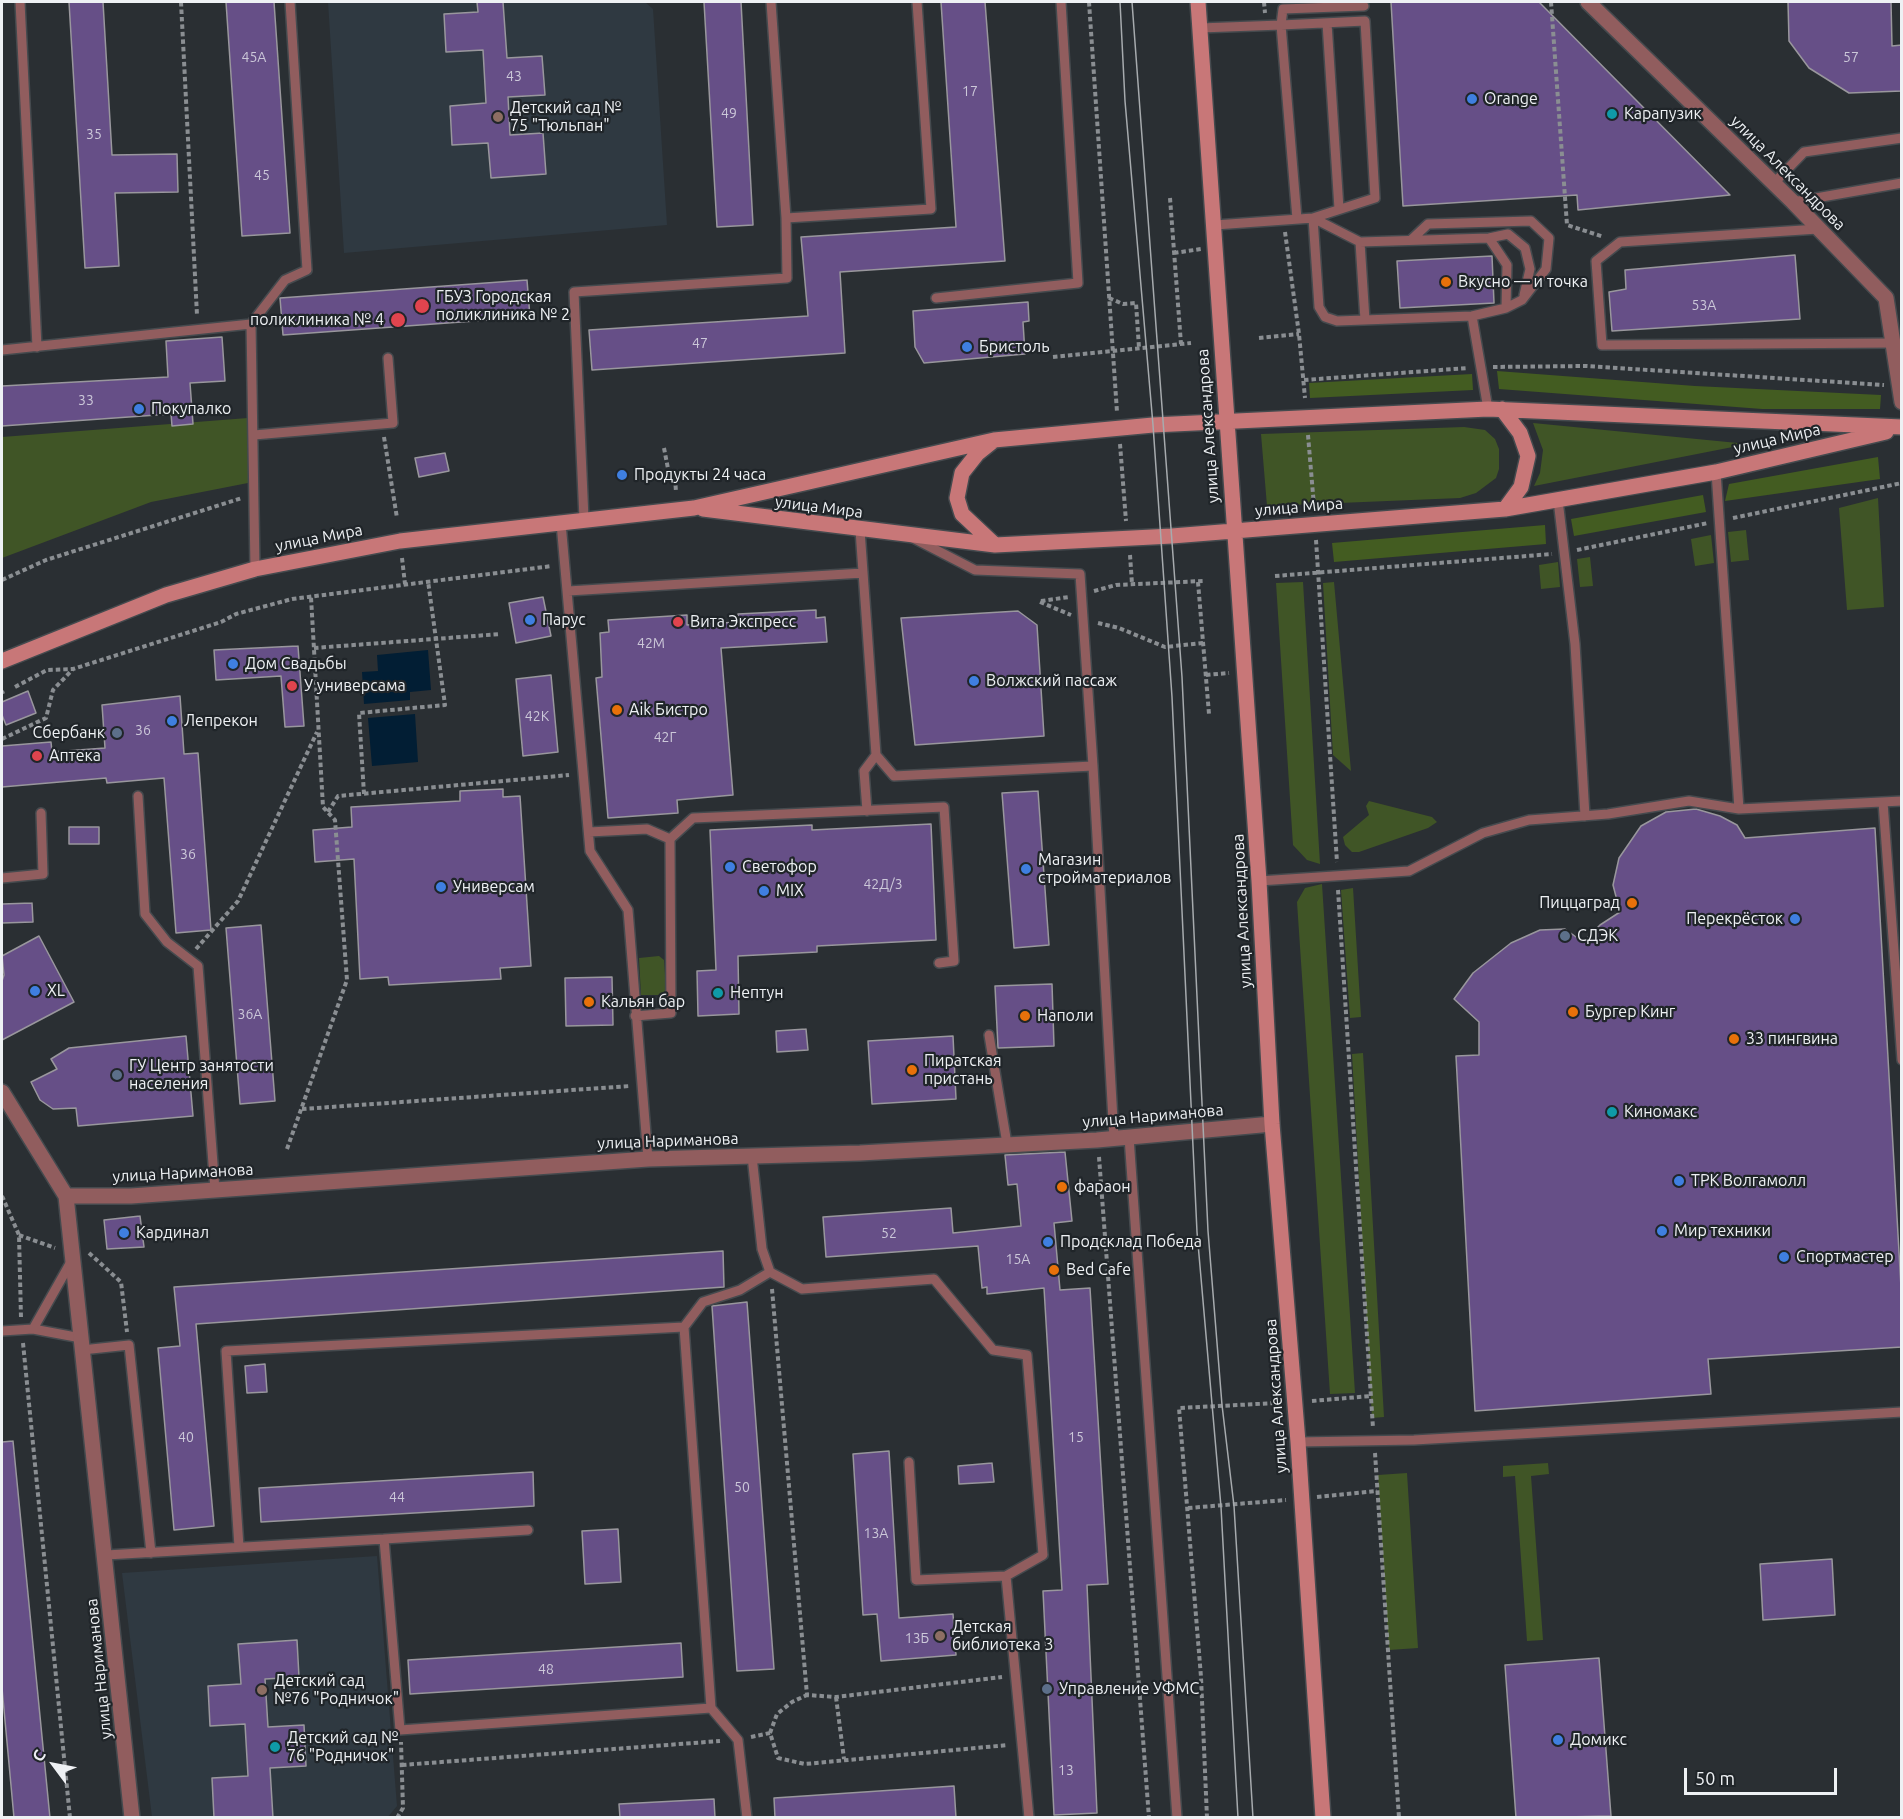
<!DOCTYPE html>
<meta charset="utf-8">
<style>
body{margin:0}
#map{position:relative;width:1903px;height:1819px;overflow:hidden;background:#2a2f33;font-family:Ubuntu,sans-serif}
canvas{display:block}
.frame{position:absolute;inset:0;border:3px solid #eef1f4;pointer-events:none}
.north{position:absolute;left:24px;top:1735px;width:60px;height:60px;-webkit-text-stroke:4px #202529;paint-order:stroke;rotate:302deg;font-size:16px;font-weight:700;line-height:24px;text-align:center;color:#eef1f4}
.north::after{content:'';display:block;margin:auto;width:21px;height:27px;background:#eef1f4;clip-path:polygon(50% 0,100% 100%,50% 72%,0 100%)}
.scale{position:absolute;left:1684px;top:1768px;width:153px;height:27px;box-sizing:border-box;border:3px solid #eef1f4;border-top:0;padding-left:8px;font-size:18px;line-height:21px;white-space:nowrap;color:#eef1f4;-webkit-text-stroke:4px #202529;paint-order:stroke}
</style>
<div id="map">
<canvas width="1903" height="1819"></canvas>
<div class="frame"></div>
<div class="north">С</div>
<div class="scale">50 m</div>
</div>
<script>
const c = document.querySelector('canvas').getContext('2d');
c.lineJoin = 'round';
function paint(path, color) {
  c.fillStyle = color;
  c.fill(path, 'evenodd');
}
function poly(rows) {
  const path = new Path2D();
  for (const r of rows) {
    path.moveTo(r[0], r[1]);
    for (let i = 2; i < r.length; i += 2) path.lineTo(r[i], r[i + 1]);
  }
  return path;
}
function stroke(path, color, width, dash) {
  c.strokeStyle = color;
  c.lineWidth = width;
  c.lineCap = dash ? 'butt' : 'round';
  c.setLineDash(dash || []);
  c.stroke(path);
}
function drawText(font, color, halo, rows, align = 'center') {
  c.font = font + ' Ubuntu,sans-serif';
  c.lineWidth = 4.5;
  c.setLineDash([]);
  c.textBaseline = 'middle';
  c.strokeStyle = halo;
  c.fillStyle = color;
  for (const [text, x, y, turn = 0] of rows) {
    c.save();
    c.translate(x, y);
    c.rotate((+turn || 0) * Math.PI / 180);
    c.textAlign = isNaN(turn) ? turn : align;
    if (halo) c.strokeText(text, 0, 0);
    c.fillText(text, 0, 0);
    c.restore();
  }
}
const built = poly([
 [328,2,645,2,653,9,667,225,344,253],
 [377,1556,397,1806,387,1818,152,1817,122,1573]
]);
const green = poly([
 [248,418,253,482,151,502,2,558,2,437],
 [1533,423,1748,444,1534,486,1540,473,1543,450],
 [1464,427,1485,430,1495,439,1499,449,1499,469,1496,478,1476,493,1460,498,1267,506,1261,434],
 [1878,498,1884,607,1847,610,1839,508],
 [1746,530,1749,560,1731,562,1728,532],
 [1711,535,1714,563,1695,566,1691,539],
 [1590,557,1593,586,1580,587,1577,559],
 [1558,562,1560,587,1541,589,1539,565],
 [1303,582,1320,864,1307,860,1293,845,1276,583],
 [1334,582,1351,771,1333,755,1323,583],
 [1369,801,1432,817,1437,822,1428,828,1359,852,1352,852,1345,845,1343,837,1369,815,1366,806],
 [1322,884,1355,1393,1330,1394,1297,902,1305,888],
 [1353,888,1361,1017,1350,1018,1341,890],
 [659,956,664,960,666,989,662,995,641,995,639,958],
 [1363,1053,1384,1417,1372,1418,1352,1054],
 [1548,1463,1549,1474,1531,1476,1543,1640,1527,1641,1515,1476,1503,1477,1503,1466],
 [1407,1473,1418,1648,1389,1650,1378,1475]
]);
const forest = poly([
 [1497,371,1695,386,1881,395,1880,409,1762,409,1499,389],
 [1472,374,1473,390,1310,398,1309,383],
 [1878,457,1880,479,1725,501,1729,484],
 [1703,495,1706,512,1574,536,1571,519],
 [1545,525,1546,544,1334,562,1332,543]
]);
const water = poly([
 [428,650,431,690,410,692,410,700,364,704,362,672,378,671,377,655],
 [415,714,418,762,372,766,368,718]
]);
const building = poly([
 [69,2,103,2,112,155,177,154,178,192,115,193,119,266,85,268,69,2],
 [226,2,274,2,290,233,242,236,226,2],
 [477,2,503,2,507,58,542,56,545,95,508,97,510,135,543,133,546,174,491,178,488,143,452,145,450,106,486,103,483,50,446,52,444,14,478,12,477,2],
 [704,2,741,2,753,225,717,227,704,2],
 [941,2,985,2,1005,261,840,272,845,353,592,370,589,330,808,316,801,237,956,227,941,2],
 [1391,2,1539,2,1730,195,1578,210,1577,195,1403,206,1391,2],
 [1788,2,1891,2,1892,46,1902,45,1902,91,1849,93,1809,68,1789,41,1788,2],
 [1795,255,1800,319,1612,331,1609,292,1626,289,1625,270,1795,255],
 [1492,256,1494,303,1400,308,1397,261,1492,256],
 [527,280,530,317,283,335,280,298,527,280],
 [1028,302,1029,321,1023,322,1025,354,924,363,915,347,913,311,1028,302],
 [222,337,225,381,190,383,193,424,172,426,171,414,2,426,2,386,168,377,166,341,222,337],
 [445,453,449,471,419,477,415,458,445,453],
 [543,597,551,636,516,643,509,603,543,597],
 [816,610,816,618,825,617,827,642,721,648,733,795,677,800,678,813,608,818,596,678,602,677,600,633,609,632,608,620,687,615,687,625,739,622,738,614,816,610],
 [1018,611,1037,625,1044,736,915,745,901,618,1018,611],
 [298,646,304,726,285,727,281,676,216,680,214,650,298,646],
 [551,675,558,752,523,756,516,679,551,675],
 [28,691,36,713,6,725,2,715,2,702,28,691],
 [180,696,184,754,198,753,211,930,176,933,164,778,107,783,106,778,2,787,2,746,51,742,52,752,105,748,102,705,180,696],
 [503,789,503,797,520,796,531,966,500,968,501,979,389,985,388,977,360,979,354,859,315,862,313,830,352,827,351,807,460,801,460,791,503,789],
 [1038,791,1049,945,1014,948,1002,793,1038,791],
 [1696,809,1720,816,1737,825,1745,838,1875,828,1902,1305,1902,1347,1708,1359,1711,1394,1475,1411,1456,1056,1479,1055,1479,1022,1454,999,1473,973,1511,943,1540,930,1565,929,1583,942,1600,925,1620,912,1613,885,1619,858,1641,826,1666,812,1696,809],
 [931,824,936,940,817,946,817,952,738,956,739,1014,698,1016,697,971,716,970,710,830,812,825,812,830,931,824],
 [69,827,99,827,99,844,69,844,69,827],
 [32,903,33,922,2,923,2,904,32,903],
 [261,925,275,1101,240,1104,226,928,261,925],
 [39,936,74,1002,2,1040,2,981,4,975,2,956,39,936],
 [612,977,613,1025,566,1026,565,978,612,977],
 [1052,984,1054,1046,998,1048,995,986,1052,984],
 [806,1029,808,1050,777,1052,776,1031,806,1029],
 [186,1036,193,1116,78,1126,76,1108,53,1109,40,1100,31,1082,57,1069,51,1059,69,1048,186,1036],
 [953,1036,956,1099,872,1104,868,1041,953,1036],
 [1065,1152,1072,1221,1054,1223,1060,1290,1090,1288,1108,1584,1087,1585,1097,1813,1054,1815,1043,1591,1062,1590,1044,1288,987,1294,987,1287,982,1288,978,1246,826,1257,823,1217,951,1208,953,1233,1021,1226,1017,1184,1008,1185,1005,1155,1065,1152],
 [140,1216,144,1247,107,1249,104,1220,140,1216],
 [723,1251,724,1287,196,1324,214,1526,174,1530,158,1348,180,1346,174,1287,723,1251],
 [747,1302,774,1669,737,1671,712,1306,747,1302],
 [265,1364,267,1392,247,1393,245,1366,265,1364],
 [13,1441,50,1818,14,1818,2,1688,2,1442,13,1441],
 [889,1451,899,1618,953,1614,956,1655,881,1661,877,1614,863,1615,853,1454,889,1451],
 [992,1463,994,1482,959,1484,958,1466,992,1463],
 [533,1472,534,1506,261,1522,259,1488,533,1472],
 [618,1529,621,1582,585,1584,582,1531,618,1529],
 [1832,1559,1835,1615,1763,1620,1760,1564,1832,1559],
 [297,1640,299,1677,265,1679,268,1727,304,1725,306,1766,270,1768,273,1818,214,1818,212,1778,248,1776,245,1724,210,1726,208,1686,241,1684,238,1644,297,1640],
 [681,1643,683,1677,410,1694,408,1660,681,1643],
 [1599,1658,1611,1816,1516,1818,1505,1665,1599,1658],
 [954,1786,956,1818,775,1818,774,1798,954,1786],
 [714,1799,715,1818,620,1818,619,1804,714,1799]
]);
const path = poly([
 [181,2,197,315],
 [1089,2,1117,412],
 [1264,2,1265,13],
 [1551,2,1567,225,1604,237],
 [1170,198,1181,344],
 [1285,232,1299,334,1305,398],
 [1174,253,1201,249],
 [1109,298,1123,304,1136,303,1139,348],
 [1259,338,1299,334],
 [1053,357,1191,343],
 [1493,367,1586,366,1884,385],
 [1304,380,1468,368],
 [1308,435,1314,506],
 [384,437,397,518],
 [1120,444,1126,521],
 [664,448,670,479],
 [675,478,676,492],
 [1733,518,1902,483],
 [1316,540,1337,862],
 [1577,550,1708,523],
 [1130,555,1132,584],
 [402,558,405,584],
 [1275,576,1552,554],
 [2,580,46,560,242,498],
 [1198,582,1209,714],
 [1094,591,1116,585,1203,581],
 [1041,601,1069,597],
 [1040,602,1071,615],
 [1098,623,1119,628,1165,647,1203,643],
 [314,648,501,634],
 [1206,675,1229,673],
 [15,687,47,670,73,669,221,622,236,614,292,599,552,566],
 [2,691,3,694],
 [2,739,46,718,53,690,73,669],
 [364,794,359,713,445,705,428,581],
 [328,812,338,796,569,775],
 [1338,890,1373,1428],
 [196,949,238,901,317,732],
 [302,1109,630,1086],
 [287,1149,347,980,335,820,323,807,311,597],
 [1099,1157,1149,1818],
 [2,1196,19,1235,21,1318],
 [19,1235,55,1248],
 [89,1253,121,1282,127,1332],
 [772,1289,807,1695,836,1697,1002,1677],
 [23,1343,70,1818],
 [1312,1401,1371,1396],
 [1375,1453,1399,1818],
 [1317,1497,1377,1491],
 [1188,1508,1286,1500],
 [836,1697,844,1759],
 [770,1733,777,1714,792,1702,807,1695],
 [751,1737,770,1733,778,1758,805,1764,1008,1745],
 [402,1765,720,1741],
 [397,1818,403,1808,401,1742],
 [1207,1818,1201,1677,1179,1408,1277,1403]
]);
const lane = poly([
 [20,2,37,347],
 [1327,23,1339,209],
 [1200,28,1281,25,1297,219],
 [1774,183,1804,152,1902,138],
 [1793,202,1902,183],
 [786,218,931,209,917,2],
 [1313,218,1319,307,1325,317,1337,321,1472,316,1506,308,1522,300,1546,269,1549,238,1531,221,1428,224,1412,239],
 [1313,218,1360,242],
 [1215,225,1313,218,1375,198,1365,21,1281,25,1283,9,1364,6],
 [1818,229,1620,242,1596,261,1602,345,1894,343],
 [1489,238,1507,265,1506,308],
 [936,298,1078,283,1061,2],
 [1472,316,1488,409],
 [1365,320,1360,242,1489,238,1508,234,1525,248,1530,269,1524,295],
 [251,324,285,280,307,270,290,2],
 [2,350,251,324,255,569],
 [254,435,393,423,388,358],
 [1716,472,1739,809],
 [1558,500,1575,644,1585,816],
 [584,519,574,292,787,278,786,218,771,2],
 [561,523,590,851,628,910,648,1159],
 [860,530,876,755,894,776,1093,766,1080,574,975,570,913,538],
 [568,591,863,573],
 [1093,766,1114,1138],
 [138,796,145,914,167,942,198,966,215,1190],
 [1883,802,1902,1060],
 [867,811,864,771,876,755],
 [589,832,647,829,670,839,671,1013,635,1016],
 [670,839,693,818,944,807,954,961,939,963],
 [2,878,43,874,41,813],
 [1259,881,1409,871,1483,833,1529,820,1608,814,1689,801,1739,809,1902,801],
 [989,1035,1007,1144],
 [1129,1137,1177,1818],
 [752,1156,762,1249,770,1272,802,1289,934,1279,993,1350,1027,1355,1043,1555,1006,1576,1029,1818],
 [684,1327,703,1302,740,1290,770,1272],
 [33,1329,72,1260],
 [2,1331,33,1329,81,1338],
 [82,1350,129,1345,151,1553],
 [1298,1442,1414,1440,1902,1412],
 [909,1462,916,1580,1006,1576],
 [384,1539,528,1530],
 [239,1547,226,1351,684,1327,711,1708],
 [106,1555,384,1539,400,1730,711,1708,738,1740,747,1818]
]);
const street = poly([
 [1588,2,1793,202,1886,298,1902,402],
 [2,1092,66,1196,132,1818],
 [66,1196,131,1196,215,1190,648,1159,860,1153,1097,1140,1272,1124]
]);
const secondary = poly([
 [1198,2,1259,881,1272,1124,1298,1442,1323,1818],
 [1502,409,1520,433,1528,456,1521,487,1505,509],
 [992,442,977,454,962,473,957,498,962,514,995,545],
 [703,509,995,545,1172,536,1505,509,1716,472,1886,432],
 [2,661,166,595,255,569,400,541,694,508,994,440,1153,425,1488,409,1902,427]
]);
const tram = poly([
 [1120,2,1125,101,1153,425,1172,697,1197,1232,1221,1507,1238,1818],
 [1132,2,1182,677,1208,1231,1222,1405,1234,1506,1253,1818]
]);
const markers = [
 [1472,99,6,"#3f7fe0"],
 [1612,114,6,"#0f9aa8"],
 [498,117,6,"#8d6e63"],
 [1446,282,6,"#e8710a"],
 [422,306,8,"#e0444e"],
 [398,320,8,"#e0444e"],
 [967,347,6,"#3f7fe0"],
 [139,409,6,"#3f7fe0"],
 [622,475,6,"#3f7fe0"],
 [530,620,6,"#3f7fe0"],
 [678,622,6,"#e0444e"],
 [233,664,6,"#3f7fe0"],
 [974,681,6,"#3f7fe0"],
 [292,686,6,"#e0444e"],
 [617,710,6,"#e8710a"],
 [172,721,6,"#3f7fe0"],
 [117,733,6,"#5c6f8a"],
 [37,756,6,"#e0444e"],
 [730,867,6,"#3f7fe0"],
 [1026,869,6,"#3f7fe0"],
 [441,887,6,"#3f7fe0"],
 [764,891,6,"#3f7fe0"],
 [1632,903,6,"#e8710a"],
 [1795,919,6,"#3f7fe0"],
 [1565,936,6,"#5c6f8a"],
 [35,991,6,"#3f7fe0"],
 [718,993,6,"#0f9aa8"],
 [589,1002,6,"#e8710a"],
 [1573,1012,6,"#e8710a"],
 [1025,1016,6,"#e8710a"],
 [1734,1039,6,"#e8710a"],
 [912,1070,6,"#e8710a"],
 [117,1075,6,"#5c6f8a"],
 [1612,1112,6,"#0f9aa8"],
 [1679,1181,6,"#3f7fe0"],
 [1062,1187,6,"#e8710a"],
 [1662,1231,6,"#3f7fe0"],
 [124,1233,6,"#3f7fe0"],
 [1048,1242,6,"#3f7fe0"],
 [1784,1257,6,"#3f7fe0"],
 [1054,1270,6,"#e8710a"],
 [940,1636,6,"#8d6e63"],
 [1047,1689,6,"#5c6f8a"],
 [262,1690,6,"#8d6e63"],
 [1558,1740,6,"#3f7fe0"],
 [275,1747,6,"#0f9aa8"]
];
const numberNames = [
 ["45А",254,57],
 ["57",1851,57],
 ["43",514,76],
 ["17",970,91],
 ["49",729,113],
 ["35",94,134],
 ["45",262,175],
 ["53А",1704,305],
 ["47",700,343],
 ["33",86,400],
 ["42М",651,643],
 ["42К",537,716],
 ["36",143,730],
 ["42Г",665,737],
 ["36",188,854],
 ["42Д/3",883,884],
 ["36А",250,1014],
 ["52",889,1233],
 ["15А",1018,1259],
 ["40",186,1437],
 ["15",1076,1437],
 ["50",742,1487],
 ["44",397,1497],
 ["13А",876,1533],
 ["13Б",917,1638],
 ["48",546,1669],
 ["13",1066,1770]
];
const poiNames = [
 ["Orange",1484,99],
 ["Детский сад №",510,108],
 ["75 \"Тюльпан\"",510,126],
 ["Карапузик",1624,114],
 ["Вкусно — и точка",1458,282],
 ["ГБУЗ Городская",436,297],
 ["поликлиника № 2",436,315],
 ["поликлиника № 4",384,320,"right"],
 ["Бристоль",979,347],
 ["Покупалко",151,409],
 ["Продукты 24 часа",634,475],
 ["Парус",542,620],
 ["Вита Экспресс",690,622],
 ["Дом Свадьбы",245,664],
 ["Волжский пассаж",986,681],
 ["У универсама",304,686],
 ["Aik Бистро",629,710],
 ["Лепрекон",184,721],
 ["Сбербанк",105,733,"right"],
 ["Аптека",49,756],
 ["Магазин",1038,860],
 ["стройматериалов",1038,878],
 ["Светофор",742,867],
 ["Универсам",453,887],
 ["MIX",776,891],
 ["Пиццаград",1620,903,"right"],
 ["Перекрёсток",1783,919,"right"],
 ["СДЭК",1577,936],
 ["XL",47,991],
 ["Нептун",730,993],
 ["Кальян бар",601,1002],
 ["Бургер Кинг",1585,1012],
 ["Наполи",1037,1016],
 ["33 пингвина",1746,1039],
 ["Пиратская",924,1061],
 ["пристань",924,1079],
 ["ГУ Центр занятости",129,1066],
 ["населения",129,1084],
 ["Киномакс",1624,1112],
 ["ТРК Волгамолл",1691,1181],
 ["фараон",1074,1187],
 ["Мир техники",1674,1231],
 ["Кардинал",136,1233],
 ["Продсклад Победа",1060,1242],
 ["Спортмастер",1796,1257],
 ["Bed Cafe",1066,1270],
 ["Детская",952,1627],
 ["библиотека 3",952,1645],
 ["Детский сад",274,1681],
 ["№76 \"Родничок\"",274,1699],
 ["Управление УФМС",1059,1689],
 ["Детский сад №",287,1738],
 ["76 \"Родничок\"",287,1756],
 ["Домикс",1570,1740]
];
const streetNames = [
 ["улица Александрова",1788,173,45],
 ["улица Александрова",1208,426,-94],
 ["улица Мира",1777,439,-13],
 ["улица Мира",819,507,7],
 ["улица Мира",1299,507,-5],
 ["улица Мира",319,538,-11],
 ["улица Александрова",1242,911,-93],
 ["улица Нариманова",1153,1116,-5],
 ["улица Нариманова",668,1141,-2],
 ["улица Нариманова",183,1173,-3],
 ["улица Александрова",1276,1396,-94],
 ["улица Нариманова",99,1669,-96]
];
paint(built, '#2f3941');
paint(green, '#405526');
paint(forest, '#435c21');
paint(water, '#021e34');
paint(building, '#664f87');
stroke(building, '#99979d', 1.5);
stroke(lane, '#454a4e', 12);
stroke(street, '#454a4e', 18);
stroke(secondary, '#454a4e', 18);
stroke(path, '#8a8e92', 4, [4.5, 3]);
stroke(lane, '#915d5e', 9);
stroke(street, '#915d5e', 15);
stroke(secondary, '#c87778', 15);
stroke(tram, '#a7abae', 1.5);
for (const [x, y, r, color] of markers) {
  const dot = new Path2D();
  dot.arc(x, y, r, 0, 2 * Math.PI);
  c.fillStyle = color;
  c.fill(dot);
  stroke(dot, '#202529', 2);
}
drawText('14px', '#ccc8d9', null, numberNames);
drawText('16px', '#eef1f4', '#202529', poiNames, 'left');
drawText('16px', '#eef1f4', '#202529', streetNames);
</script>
